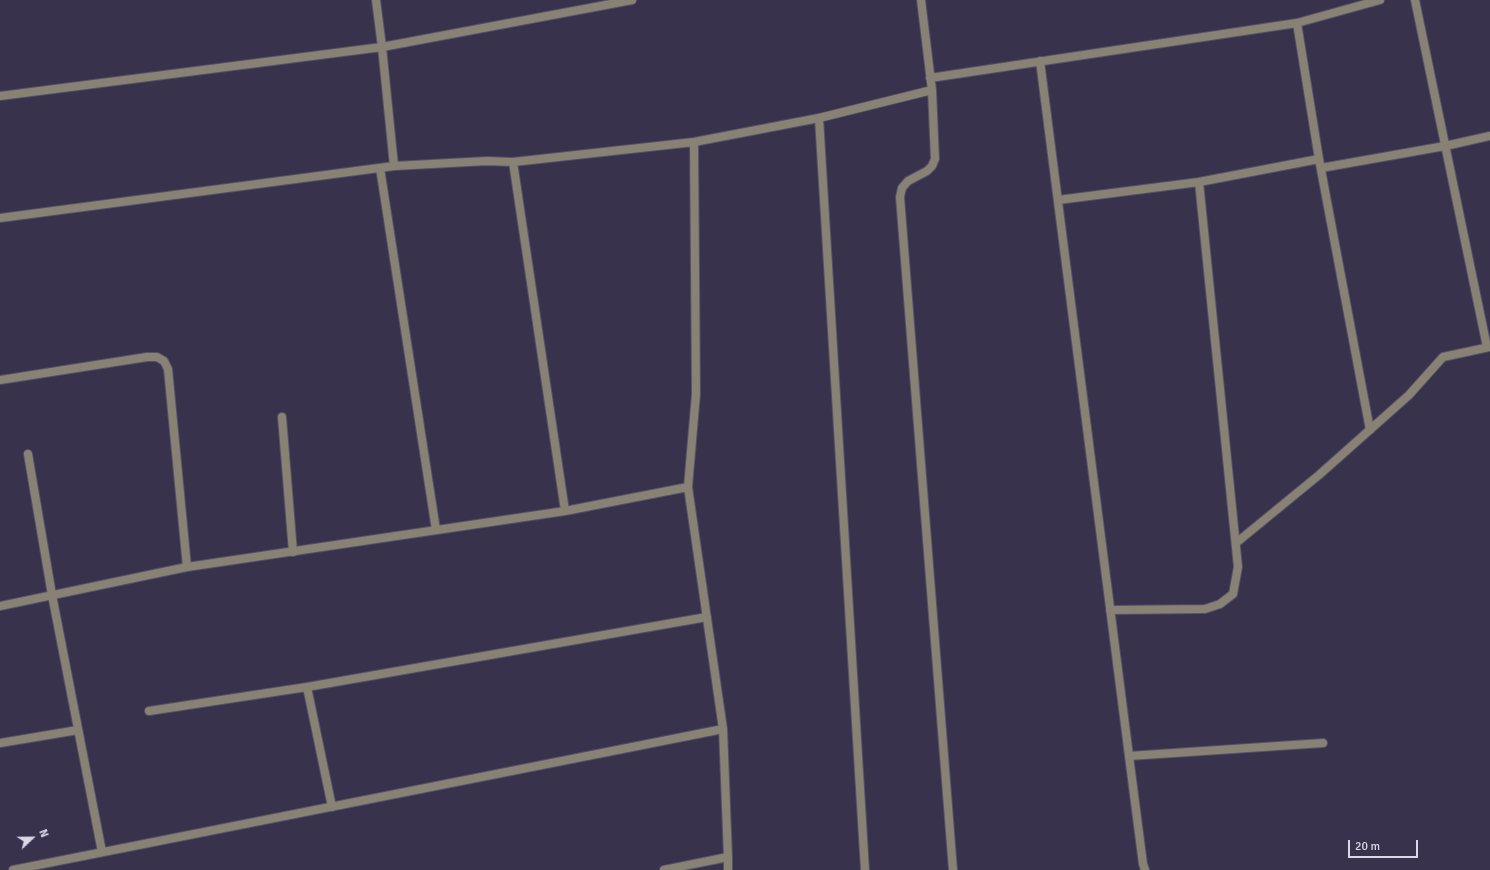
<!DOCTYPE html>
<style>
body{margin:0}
#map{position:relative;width:1490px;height:870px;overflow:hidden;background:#38324d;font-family:Signika,sans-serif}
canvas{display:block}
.north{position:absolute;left:12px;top:818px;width:40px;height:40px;-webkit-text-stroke:3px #38324d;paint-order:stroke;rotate:68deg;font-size:11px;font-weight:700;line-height:16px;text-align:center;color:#dbd8e9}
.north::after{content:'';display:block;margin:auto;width:14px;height:18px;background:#dbd8e9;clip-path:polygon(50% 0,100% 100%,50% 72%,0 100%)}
.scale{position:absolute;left:1348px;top:840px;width:70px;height:18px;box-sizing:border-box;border:2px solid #dbd8e9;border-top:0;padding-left:5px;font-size:12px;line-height:14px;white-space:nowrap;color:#dbd8e9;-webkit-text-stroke:3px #38324d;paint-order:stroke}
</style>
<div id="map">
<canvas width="1490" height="870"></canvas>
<div class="north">N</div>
<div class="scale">20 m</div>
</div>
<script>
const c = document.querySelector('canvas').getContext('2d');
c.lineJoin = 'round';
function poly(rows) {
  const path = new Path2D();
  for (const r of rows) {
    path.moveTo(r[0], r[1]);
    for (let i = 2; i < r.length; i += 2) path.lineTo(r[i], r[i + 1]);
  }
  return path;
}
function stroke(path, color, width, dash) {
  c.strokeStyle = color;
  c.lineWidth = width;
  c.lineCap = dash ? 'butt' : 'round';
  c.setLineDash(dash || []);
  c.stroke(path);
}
const lane = poly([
 [282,417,293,552],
 [28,454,52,595]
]);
const street = poly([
 [376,0,382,47,394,166],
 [921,0,932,90,935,159,932,166,927,171,908,181,902,188,900,197,953,870],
 [1415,0,1487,347],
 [1297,23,1380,0],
 [1040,61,1129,756,1143,864,1145,870],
 [930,78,1297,23,1319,159,1370,430],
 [0,96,382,47,632,0],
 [694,142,819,118],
 [513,162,565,511],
 [380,168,436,530],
 [1321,168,1445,146,1490,136],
 [1058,200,1199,182],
 [0,218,394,166,487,161,513,162,694,142,696,394,688,487],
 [0,380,147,357,157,357,164,361,168,369,187,567],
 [1236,543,1319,475,1409,395,1443,357,1490,347],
 [52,595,102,852],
 [0,606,187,567,565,511,688,487,723,729,13,870],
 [1110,610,1205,609,1220,604,1233,594,1238,567,1199,182,1319,159],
 [307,687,332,807],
 [149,711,307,687,707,617],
 [723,729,728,857],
 [0,743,78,730],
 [1129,756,1323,743],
 [664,870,728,857,728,870],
 [865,870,819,118,932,90]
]);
stroke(lane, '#555069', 10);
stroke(street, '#555069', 10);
stroke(lane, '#878274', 8);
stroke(street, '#878274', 8);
</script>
